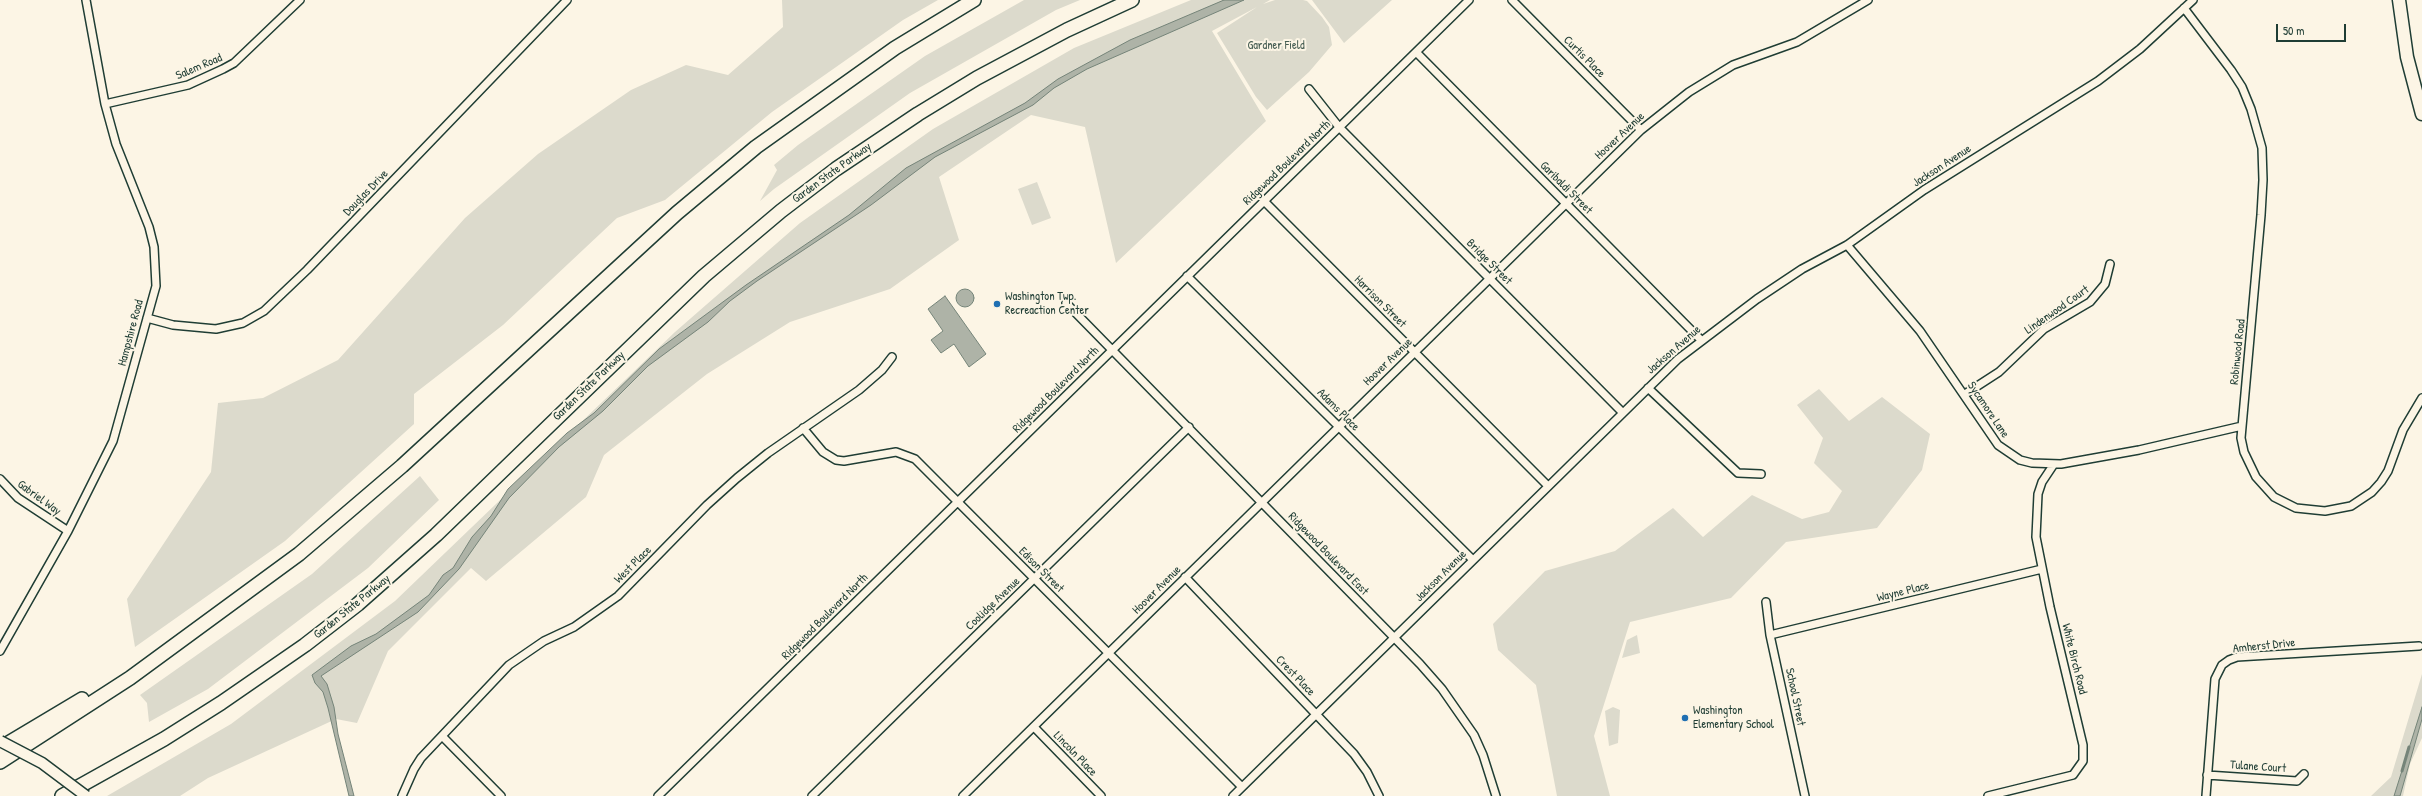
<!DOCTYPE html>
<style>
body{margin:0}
#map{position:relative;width:2422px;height:796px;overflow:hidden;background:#fcf5e5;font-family:"Patrick Hand",sans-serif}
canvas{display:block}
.scale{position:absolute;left:2276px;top:24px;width:70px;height:18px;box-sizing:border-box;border:2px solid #1f3d34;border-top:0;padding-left:5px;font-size:12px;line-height:14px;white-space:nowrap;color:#1f3d34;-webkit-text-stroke:3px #fcf5e5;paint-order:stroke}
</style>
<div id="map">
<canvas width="2422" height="796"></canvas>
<div class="scale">50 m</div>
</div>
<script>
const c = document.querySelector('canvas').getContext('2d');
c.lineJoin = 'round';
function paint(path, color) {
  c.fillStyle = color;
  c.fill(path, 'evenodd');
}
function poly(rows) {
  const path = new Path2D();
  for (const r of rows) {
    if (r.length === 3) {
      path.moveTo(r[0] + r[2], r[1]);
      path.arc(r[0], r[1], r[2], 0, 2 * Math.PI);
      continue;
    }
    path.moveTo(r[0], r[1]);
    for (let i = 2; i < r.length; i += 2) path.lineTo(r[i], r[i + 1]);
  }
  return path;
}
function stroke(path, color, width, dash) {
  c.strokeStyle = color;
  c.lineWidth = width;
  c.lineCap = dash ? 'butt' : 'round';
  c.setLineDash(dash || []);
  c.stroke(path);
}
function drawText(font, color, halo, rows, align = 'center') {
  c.font = font + ' "Patrick Hand",sans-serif';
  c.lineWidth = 4;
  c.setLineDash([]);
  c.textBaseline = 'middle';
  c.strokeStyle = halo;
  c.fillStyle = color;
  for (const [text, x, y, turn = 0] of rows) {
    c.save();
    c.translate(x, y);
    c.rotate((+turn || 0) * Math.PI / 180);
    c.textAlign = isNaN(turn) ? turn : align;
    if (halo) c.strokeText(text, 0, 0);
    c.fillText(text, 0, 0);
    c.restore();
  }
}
const green = poly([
 [782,0,938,0,903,20,772,112,665,200,617,218,503,325,414,394,414,424,285,541,135,647,127,599,211,472,218,403,263,398,338,360,465,218,538,154,631,90,686,65,728,75,783,27],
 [1024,0,1080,0,1056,10,910,93,774,189,760,201,777,170,774,165,798,145,925,56],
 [1191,0,1270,0,1263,4,1275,0,1303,0,1307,1,1322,17,1329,27,1332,45,1309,72,1267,110,1256,97,1217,33,1257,7,1212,31,1266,121,1116,263,1085,127,1031,115,939,177,959,240,890,289,790,322,707,374,604,455,586,497,486,581,471,568,388,651,357,723,336,719,208,778,180,796,107,796,231,724,395,601,675,332,800,223,933,129,1074,48],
 [1312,0,1392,0,1344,43],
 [1037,182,1051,218,1032,225,1018,189],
 [1819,389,1849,421,1882,397,1930,434,1922,470,1877,528,1786,542,1731,598,1630,622,1594,736,1610,796,1557,796,1536,685,1498,650,1493,624,1545,571,1615,551,1673,508,1703,537,1752,495,1802,519,1829,512,1842,491,1814,463,1823,438,1797,405],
 [420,476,439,500,368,568,208,689,149,722,147,703,140,695,312,574],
 [1637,635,1640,653,1622,658,1627,640],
 [2422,674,2422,738,2410,764,2403,796,2371,796,2391,777],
 [1613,707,1620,710,1618,743,1609,746,1605,711]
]);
const water = poly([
 [1224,0,1244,0,1087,69,1054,88,1033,105,935,157,871,205,757,281,730,301,708,322,648,366,603,411,559,447,509,498,459,569,418,612,321,676,327,684,334,707,338,734,354,796,349,796,328,708,323,692,315,683,312,675,351,646,376,634,429,595,443,575,453,568,472,537,491,516,508,489,567,433,594,413,659,349,746,285,849,215,906,168,1025,103,1058,79,1130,40,1224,0],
 [965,298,9],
 [945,296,986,354,969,367,954,344,941,353,931,340,943,331,928,309,945,296],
 [2422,707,2422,719,2400,796,2394,796,2422,707]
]);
const stream = poly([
 [2402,771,2409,747]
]);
const street = poly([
 [1512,0,1641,130],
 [2184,8,2231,70,2242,87,2251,109,2262,148,2263,180,2261,215,2241,438,2244,452,2256,477,2274,497,2296,508,2325,511,2351,506,2372,492,2381,482,2388,471,2403,430,2422,398],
 [1416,52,1701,340],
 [1309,89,1339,127,1623,413],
 [105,104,188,85,223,69,234,63,300,0],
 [1264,201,1548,486],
 [1847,245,1920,331,1998,445,2020,460,2032,463,2061,464,2139,450,2242,426],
 [1187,276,1473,560],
 [1066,303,1420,664,1442,689,1474,735,1483,755,1496,796],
 [147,318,173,325,216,329,243,323,264,311,307,270,567,0],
 [1648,388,1738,473,1761,474],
 [1965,394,1999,372,2044,329,2090,302,2105,284,2110,264],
 [803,428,823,452,836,460,844,461,896,452,915,459,1242,787],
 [0,479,18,498,68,531],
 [1185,577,1354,754,1367,772,1379,796],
 [1766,602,1770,635,1805,796],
 [1770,635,2042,569],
 [0,651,68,531,113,441,156,286,154,247,149,227,116,144,105,104,86,0],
 [1034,727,1101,796],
 [442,736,501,796],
 [2207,775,2297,781,2304,774],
 [402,796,414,769,421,758,509,665,544,641,574,627,618,596,707,505,737,478,768,453,859,390,882,370,892,357],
 [658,796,1469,0],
 [812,796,1189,427],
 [963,796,1641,130,1689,92,1733,65,1797,42,1868,0],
 [1233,796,1678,359,1757,299,1802,269,1847,245,1924,190,2098,81,2140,49,2193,0],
 [1988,796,2073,775,2083,761,2083,745,2050,607,2036,537,2038,494,2042,482,2054,464],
 [2206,796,2215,679,2222,665,2229,660,2237,657,2419,646]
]);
const primary = poly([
 [2399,0,2407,57,2422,114]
]);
const highway = poly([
 [0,748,82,699],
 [0,762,130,678,299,554,402,466,677,213,756,147,895,48,974,0],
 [62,796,164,739,221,703,305,645,358,604,436,535,704,276,781,211,836,169,918,114,977,78,1067,30,1132,0]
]);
const secondaryBridge = poly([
 [0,741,42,763,86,796]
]);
const markers = [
 [997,304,4,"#1f6fb2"],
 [1685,718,4,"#1f6fb2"]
];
const parkNames = [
 ["Gardner Field",1276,46]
];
const streetNames = [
 ["Curtis Place",1584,57,45],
 ["Salem Road",199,67,-23],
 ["Hoover Avenue",1620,136,-43],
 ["Ridgewood Boulevard North",1287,163,-44],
 ["Jackson Avenue",1942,166,-33],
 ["Garden State Parkway",832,173,-36],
 ["Garibaldi Street",1566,188,45],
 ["Douglas Drive",366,193,-46],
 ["Bridge Street",1489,262,45],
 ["Harrison Street",1380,302,45],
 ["Lindenwood Court",2057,310,-35],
 ["Hampshire Road",131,333,-75],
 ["Jackson Avenue",1674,350,-41],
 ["Robinwood Road",2238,352,-84],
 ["Hoover Avenue",1388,362,-44],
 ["Garden State Parkway",589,386,-44],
 ["Ridgewood Boulevard North",1056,390,-45],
 ["Adams Place",1338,410,45],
 ["Sycamore Lane",1988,410,56],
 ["Gabriel Way",39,498,36],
 ["Ridgewood Boulevard East",1328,554,46],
 ["West Place",633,565,-45],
 ["Edison Street",1041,570,45],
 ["Jackson Avenue",1441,576,-45],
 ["Hoover Avenue",1157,590,-45],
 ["Wayne Place",1903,592,-14],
 ["Coolidge Avenue",993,604,-44],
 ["Garden State Parkway",352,607,-39],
 ["Ridgewood Boulevard North",825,617,-45],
 ["Amherst Drive",2264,646,-6],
 ["White Birch Road",2074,659,76],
 ["Crest Place",1295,676,46],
 ["School Street",1795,697,78],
 ["Lincoln Place",1075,754,46],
 ["Tulane Court",2258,767,4]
];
const poiNames = [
 ["Washington Twp.",1005,297],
 ["Recreaction Center",1005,311],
 ["Washington",1693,711],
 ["Elementary School",1693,725]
];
paint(green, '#dcdacc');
paint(water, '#aeb3a7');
stroke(water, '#758479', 1);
stroke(stream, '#758479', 3);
stroke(street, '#1f3d34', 10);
stroke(primary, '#1f3d34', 15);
stroke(highway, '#1f3d34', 16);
stroke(street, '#fcf5e5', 7);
stroke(primary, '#fcf5e5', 12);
stroke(highway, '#fcf5e5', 13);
stroke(secondaryBridge, '#1f3d34', 13, []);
stroke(secondaryBridge, '#fcf5e5', 10);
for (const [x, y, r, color] of markers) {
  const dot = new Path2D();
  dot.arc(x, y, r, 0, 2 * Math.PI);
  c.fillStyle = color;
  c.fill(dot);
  stroke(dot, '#fcf5e5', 1.5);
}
drawText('12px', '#455c52', '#fcf5e5', parkNames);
drawText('12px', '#1f3d34', '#fcf5e5', streetNames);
drawText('12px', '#1f3d34', '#fcf5e5', poiNames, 'left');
</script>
